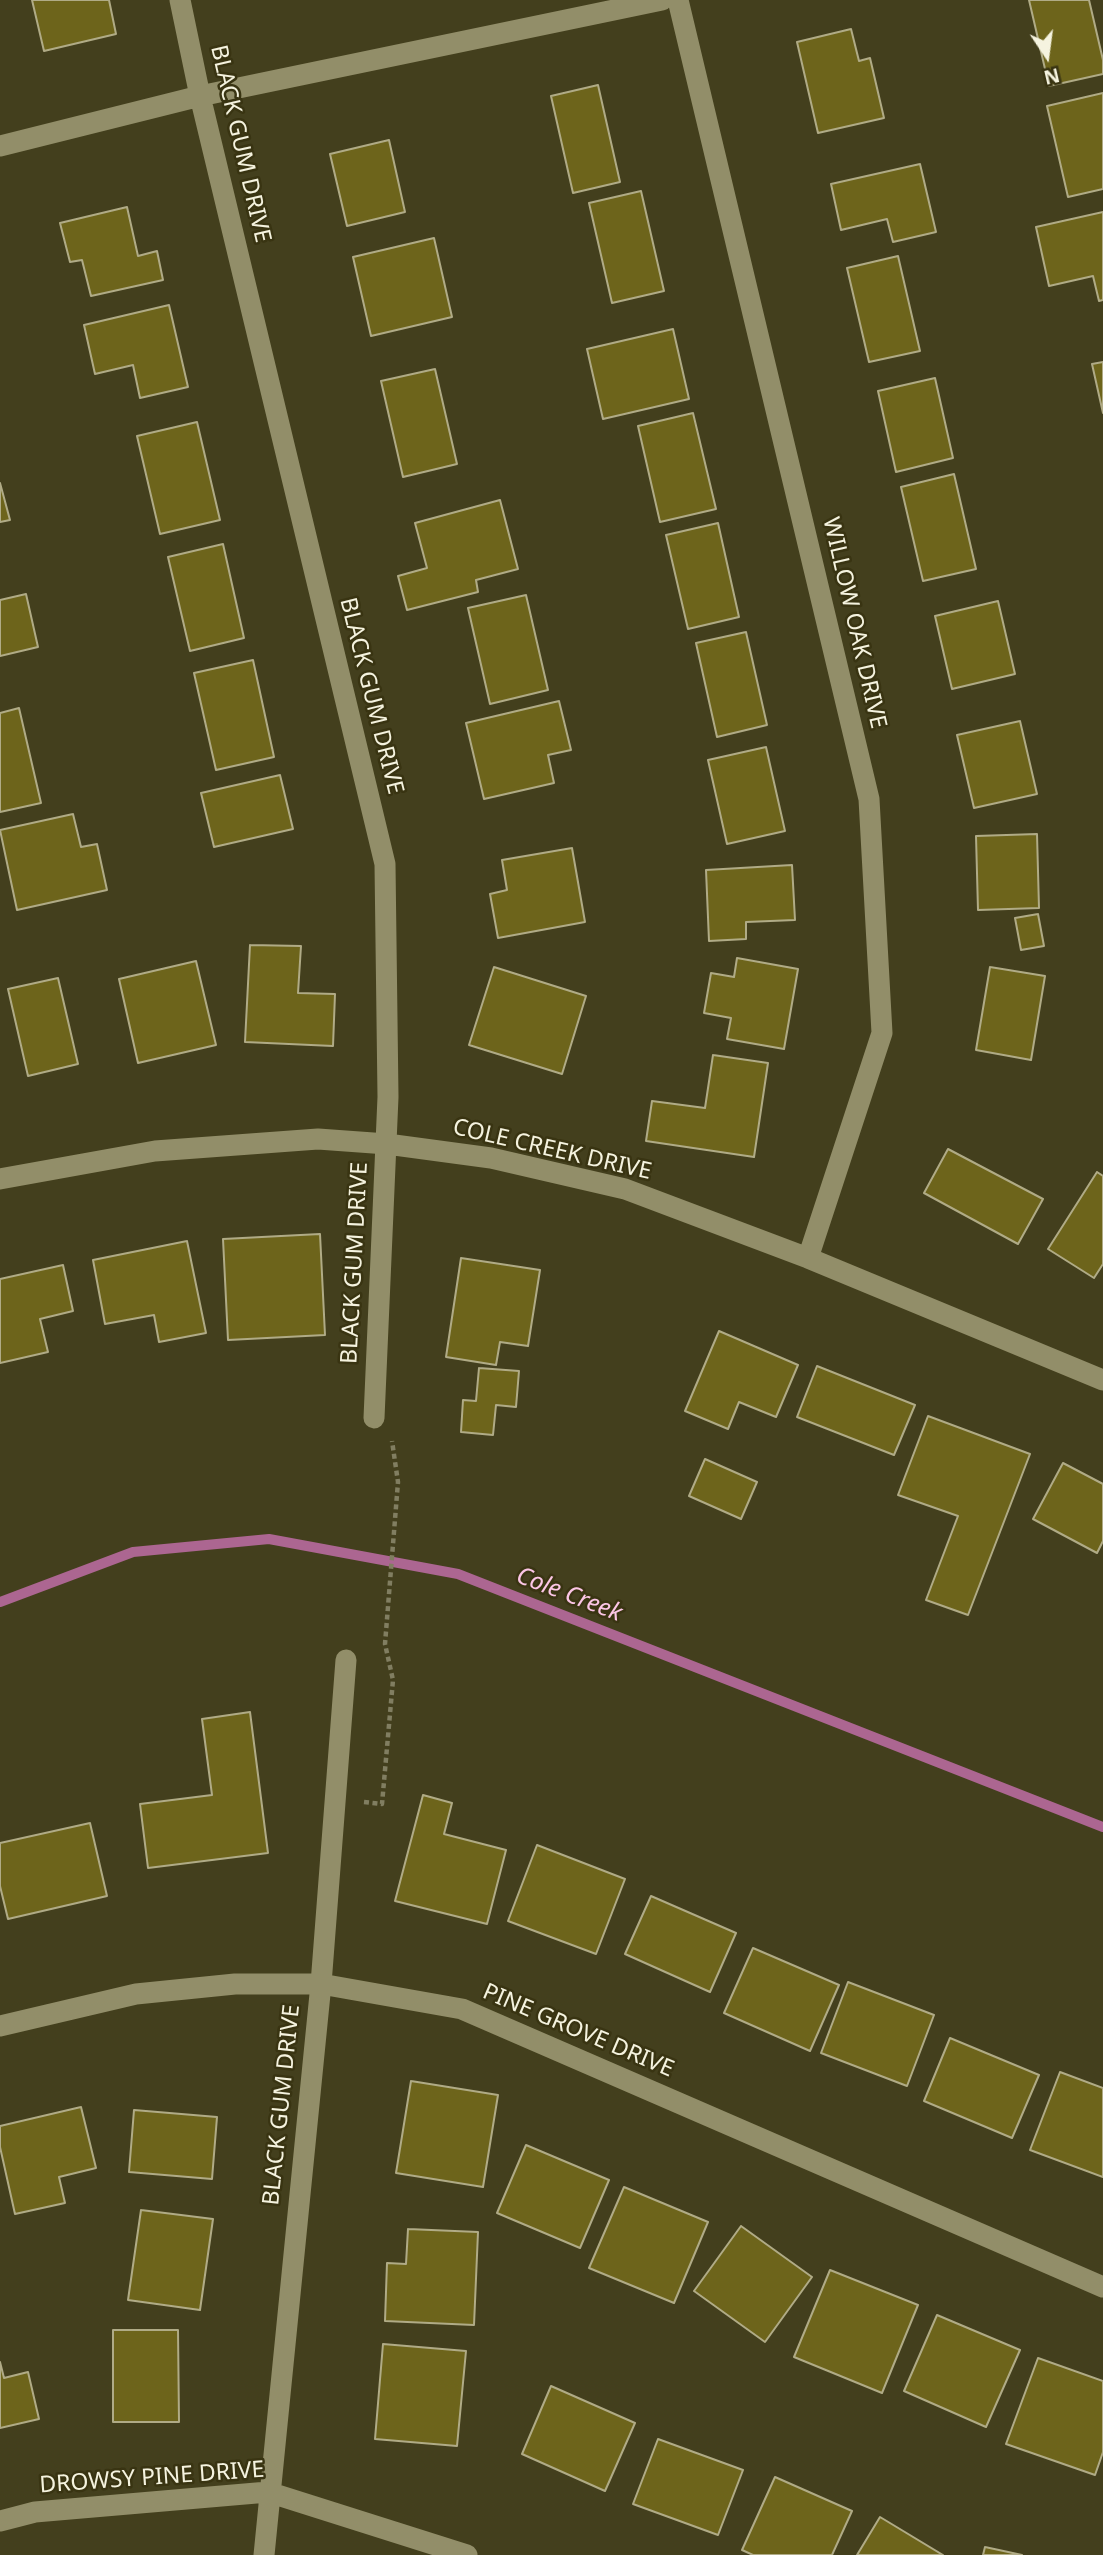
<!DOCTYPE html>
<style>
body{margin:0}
#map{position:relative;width:1103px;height:2555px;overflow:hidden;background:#433f1d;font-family:"Noto Sans",sans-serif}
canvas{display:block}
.north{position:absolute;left:1012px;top:21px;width:70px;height:70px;-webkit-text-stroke:5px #393412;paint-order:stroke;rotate:167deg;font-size:19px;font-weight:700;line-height:28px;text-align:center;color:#f5f3df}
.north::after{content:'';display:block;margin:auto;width:24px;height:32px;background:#f5f3df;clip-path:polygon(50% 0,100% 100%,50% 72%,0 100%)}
</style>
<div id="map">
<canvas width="1103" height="2555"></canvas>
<div class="north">N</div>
</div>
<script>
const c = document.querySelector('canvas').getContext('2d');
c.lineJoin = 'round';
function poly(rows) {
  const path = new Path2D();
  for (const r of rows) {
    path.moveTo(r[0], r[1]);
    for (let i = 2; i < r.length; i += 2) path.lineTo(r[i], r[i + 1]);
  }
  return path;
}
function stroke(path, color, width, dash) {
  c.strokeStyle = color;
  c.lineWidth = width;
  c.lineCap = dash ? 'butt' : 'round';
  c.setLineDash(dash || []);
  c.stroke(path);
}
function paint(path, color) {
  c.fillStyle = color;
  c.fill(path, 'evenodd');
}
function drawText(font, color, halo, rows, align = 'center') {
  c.font = font + ' "Noto Sans",sans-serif';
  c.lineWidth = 5;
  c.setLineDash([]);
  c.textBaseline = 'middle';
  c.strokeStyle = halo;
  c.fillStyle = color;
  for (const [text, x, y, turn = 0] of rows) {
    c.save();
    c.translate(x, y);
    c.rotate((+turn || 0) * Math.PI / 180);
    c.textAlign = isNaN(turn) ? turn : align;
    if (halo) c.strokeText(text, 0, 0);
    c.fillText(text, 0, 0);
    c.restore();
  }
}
const stream = poly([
 [0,1602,133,1552,269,1539,458,1574,1103,1827]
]);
const building = poly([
 [32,0,109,0,116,34,44,51,32,0],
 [1029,0,1089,0,1103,60,1103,74,1049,86,1029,0],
 [851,29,859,61,870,58,884,118,818,133,797,42,851,29],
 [598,85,620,182,573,193,551,96,598,85],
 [1103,93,1103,189,1068,197,1047,106,1103,93],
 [389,140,405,212,347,226,330,154,389,140],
 [920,164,936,232,893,242,887,219,841,230,831,184,920,164],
 [641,191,664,291,612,303,589,203,641,191],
 [127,207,138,256,157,251,163,280,91,296,82,260,70,262,60,223,127,207],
 [1103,212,1103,300,1099,301,1093,276,1049,286,1036,227,1103,212],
 [434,238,452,317,371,336,353,257,434,238],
 [898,256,920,351,869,362,847,268,898,256],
 [169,305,188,387,140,398,133,365,95,374,84,325,169,305],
 [673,329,689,399,603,419,587,349,673,329],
 [1103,362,1103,413,1092,364,1103,362],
 [435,369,457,464,403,477,381,381,435,369],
 [935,378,953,458,896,472,878,391,935,378],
 [693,413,716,509,660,522,638,426,693,413],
 [197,422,220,520,160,534,137,436,197,422],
 [954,474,976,569,923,581,901,487,954,474],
 [0,483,10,520,0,522,0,483],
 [500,500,518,569,476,580,478,592,407,610,398,576,427,568,415,523,500,500],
 [718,523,739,617,688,629,666,535,718,523],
 [223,544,244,638,190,651,168,557,223,544],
 [26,594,38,647,0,656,0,600,26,594],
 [526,595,548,690,490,704,468,608,526,595],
 [998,601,1015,674,952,689,935,616,998,601],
 [746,632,767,725,717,737,696,643,746,632],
 [253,660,274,757,216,770,194,673,253,660],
 [559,701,571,750,548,755,554,783,484,799,466,723,559,701],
 [19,708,41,803,0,812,0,713,19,708],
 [1020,721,1037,794,974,808,957,735,1020,721],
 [766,747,785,831,727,844,708,760,766,747],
 [280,775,293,829,214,847,201,793,280,775],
 [73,814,81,847,97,844,107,890,17,910,0,830,73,814],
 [1037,834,1039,908,978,910,976,836,1037,834],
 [572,848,585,922,498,938,490,894,507,890,502,860,572,848],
 [792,865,795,920,746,922,746,939,709,941,706,870,792,865],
 [1038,914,1044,946,1021,950,1015,918,1038,914],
 [250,945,301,946,298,993,335,994,333,1046,245,1042,250,945],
 [737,958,798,969,784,1049,727,1039,731,1018,704,1013,711,973,734,977,737,958],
 [196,961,216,1045,138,1063,119,979,196,961],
 [494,967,586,996,562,1074,469,1045,494,967],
 [990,967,1045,976,1031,1060,976,1050,990,967],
 [58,978,78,1064,28,1076,8,989,58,978],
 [713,1055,768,1063,754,1157,646,1141,652,1101,705,1108,713,1055],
 [948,1149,1043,1199,1018,1244,924,1193,948,1149],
 [1097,1172,1103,1176,1103,1264,1094,1278,1048,1249,1097,1172],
 [320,1234,325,1335,228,1340,223,1239,320,1234],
 [187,1241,206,1333,159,1342,154,1315,105,1324,93,1260,187,1241],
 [461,1258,540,1270,528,1346,500,1342,496,1365,446,1357,461,1258],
 [63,1265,73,1311,40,1319,48,1352,0,1363,0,1279,63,1265],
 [719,1331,798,1365,776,1417,739,1402,728,1429,685,1411,719,1331],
 [817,1366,915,1405,894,1455,797,1417,817,1366],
 [479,1368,519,1371,516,1407,496,1405,493,1435,461,1432,463,1400,476,1401,479,1368],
 [928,1416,1030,1454,968,1615,926,1600,958,1516,898,1495,928,1416],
 [705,1459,757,1482,741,1519,689,1496,705,1459],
 [1063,1463,1103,1484,1103,1541,1097,1553,1033,1519,1063,1463],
 [250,1712,268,1853,148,1868,140,1804,212,1795,202,1719,250,1712],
 [423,1795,452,1803,444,1834,506,1850,487,1924,395,1901,423,1795],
 [90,1823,107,1896,8,1919,0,1886,0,1843,90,1823],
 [537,1845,625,1879,596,1954,508,1921,537,1845],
 [651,1896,736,1933,710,1992,625,1954,651,1896],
 [753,1948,839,1985,810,2051,724,2013,753,1948],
 [848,1982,934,2015,907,2086,821,2053,848,1982],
 [950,2038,1039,2075,1012,2138,924,2101,950,2038],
 [1060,2072,1103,2088,1103,2177,1030,2150,1060,2072],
 [411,2081,498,2095,483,2187,396,2173,411,2081],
 [81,2107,96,2168,59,2177,65,2203,15,2214,0,2147,0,2126,81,2107],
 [134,2110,217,2117,212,2179,129,2172,134,2110],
 [526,2145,609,2180,580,2248,497,2213,526,2145],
 [624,2187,708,2222,674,2303,589,2268,624,2187],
 [141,2210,213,2219,200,2310,128,2300,141,2210],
 [741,2226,812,2277,765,2342,694,2291,741,2226],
 [408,2229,478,2232,474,2325,385,2321,387,2263,406,2264,408,2229],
 [830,2270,918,2305,882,2393,794,2357,830,2270],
 [937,2315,1020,2350,986,2427,904,2391,937,2315],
 [113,2330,178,2330,179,2422,113,2422,113,2330],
 [383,2344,466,2351,457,2446,375,2439,383,2344],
 [1038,2358,1103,2381,1103,2452,1095,2475,1006,2444,1038,2358],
 [0,2362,4,2378,28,2372,39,2419,0,2428,0,2362],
 [551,2386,635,2423,605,2491,522,2454,551,2386],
 [658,2439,743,2470,718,2535,633,2504,658,2439],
 [775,2477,852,2511,832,2555,753,2555,742,2550,775,2477],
 [880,2517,943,2555,857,2555,880,2517],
 [985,2547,1022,2555,983,2555,985,2547]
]);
const path = poly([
 [364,1802,382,1804,393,1680,385,1644,398,1482,392,1441]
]);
const street = poly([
 [180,0,200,96,385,864,388,1097,374,1418],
 [678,0,869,799,882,1033,808,1258],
 [0,146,200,96,662,0],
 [0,1179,155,1151,318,1139,387,1144,491,1158,625,1189,808,1258,1103,1380],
 [0,2026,136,1994,235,1984,321,1984,462,2009,1103,2287],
 [0,2521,35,2512,268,2492,467,2555],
 [264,2555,321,1984,346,1660]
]);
const streetNames = [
 ["BLACK GUM DRIVE",240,144,77],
 ["WILLOW OAK DRIVE",854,623,77],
 ["BLACK GUM DRIVE",371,696,76],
 ["COLE CREEK DRIVE",552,1150,13],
 ["BLACK GUM DRIVE",355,1263,-87],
 ["PINE GROVE DRIVE",578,2031,23],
 ["BLACK GUM DRIVE",282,2105,-84],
 ["DROWSY PINE DRIVE",152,2478,-4]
];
const waterNames = [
 ["Cole Creek",569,1595,21]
];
stroke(stream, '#ac6691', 10);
paint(building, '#6d641b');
stroke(building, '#b0ab86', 2);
stroke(path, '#817e61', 4.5, [5, 3.5]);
stroke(street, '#928e69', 21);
drawText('23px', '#f5f3df', '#393412', streetNames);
drawText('italic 24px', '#fcc6e6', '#393412', waterNames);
</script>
